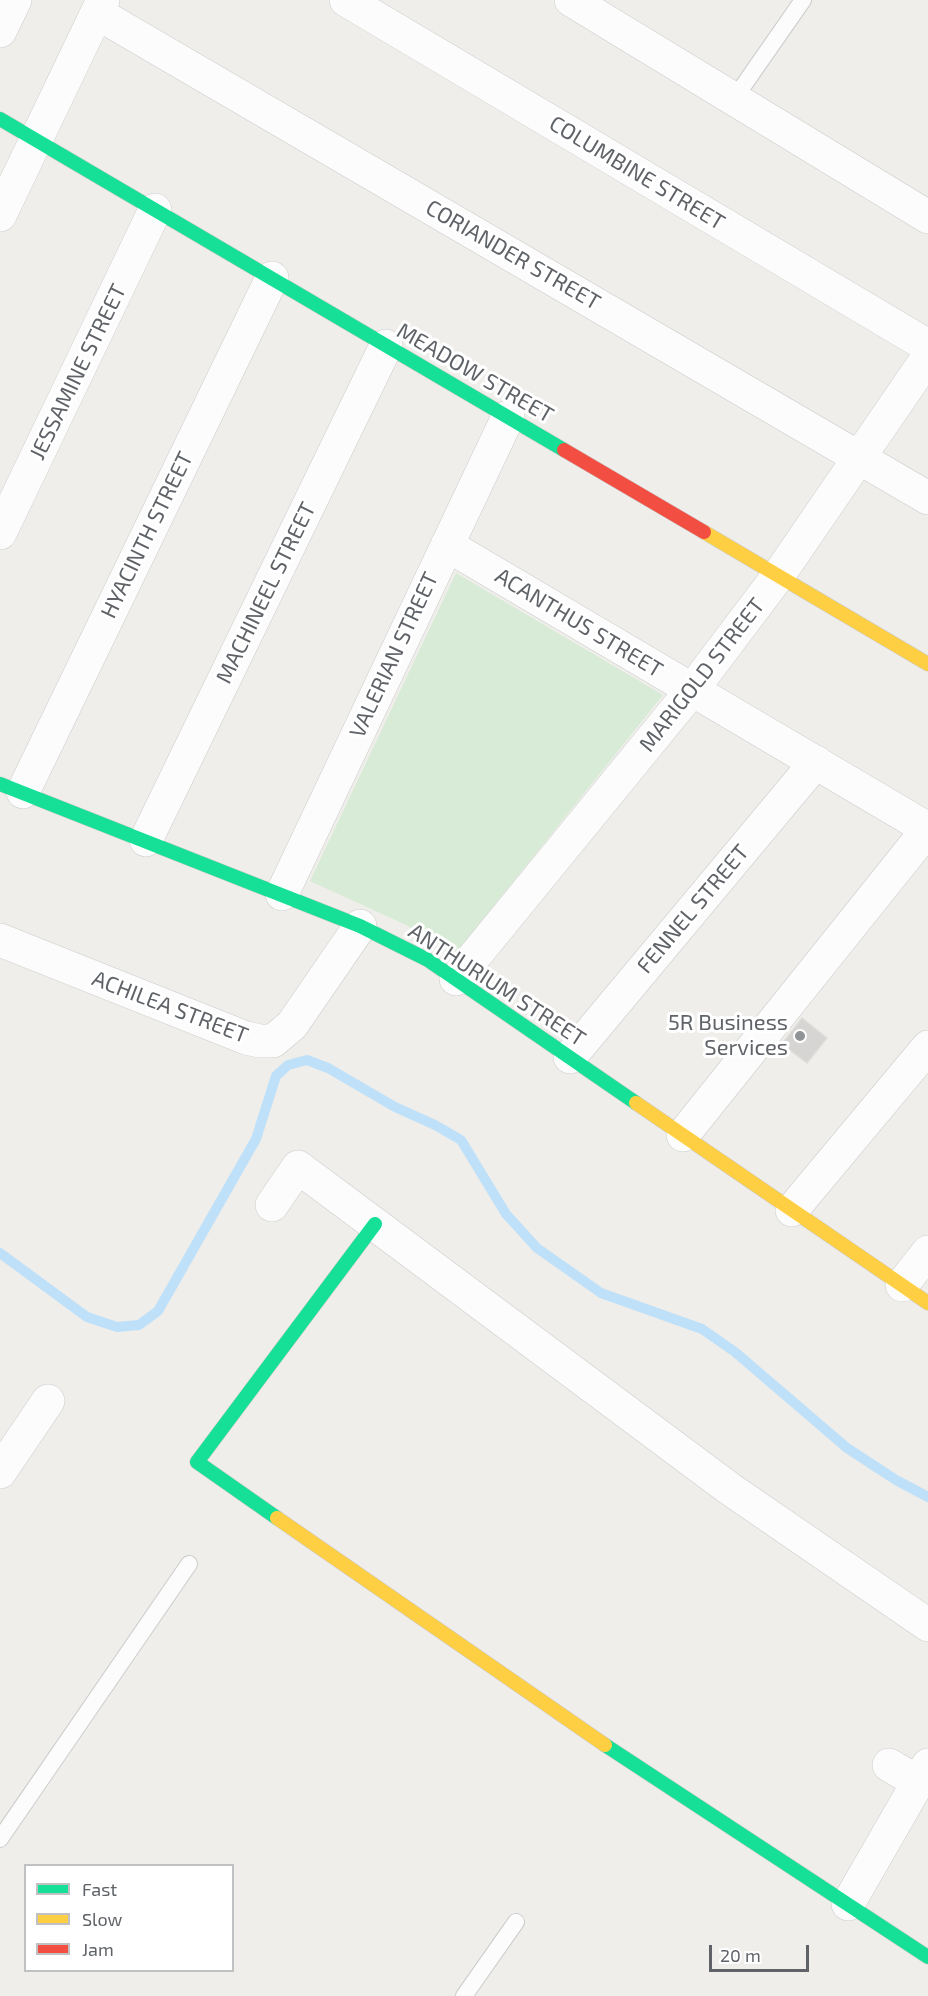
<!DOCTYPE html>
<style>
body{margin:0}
#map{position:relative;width:928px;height:1996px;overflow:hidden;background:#efeeea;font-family:"Exo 2",sans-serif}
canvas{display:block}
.legend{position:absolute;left:24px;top:1864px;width:210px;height:108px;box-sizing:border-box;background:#fff;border:2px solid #bfc1c3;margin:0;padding:8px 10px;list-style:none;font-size:18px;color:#5f6368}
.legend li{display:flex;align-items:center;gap:12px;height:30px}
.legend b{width:30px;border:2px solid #bfc1c3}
.scale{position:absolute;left:709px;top:1945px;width:100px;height:27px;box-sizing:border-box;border:3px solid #5f6368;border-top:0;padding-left:8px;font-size:18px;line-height:21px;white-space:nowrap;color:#5f6368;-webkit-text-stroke:4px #fff;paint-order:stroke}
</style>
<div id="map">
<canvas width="928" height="1996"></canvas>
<ul class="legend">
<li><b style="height:8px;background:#16e098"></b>Fast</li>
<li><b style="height:8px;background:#ffcf43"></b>Slow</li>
<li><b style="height:8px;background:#f24e42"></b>Jam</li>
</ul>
<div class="scale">20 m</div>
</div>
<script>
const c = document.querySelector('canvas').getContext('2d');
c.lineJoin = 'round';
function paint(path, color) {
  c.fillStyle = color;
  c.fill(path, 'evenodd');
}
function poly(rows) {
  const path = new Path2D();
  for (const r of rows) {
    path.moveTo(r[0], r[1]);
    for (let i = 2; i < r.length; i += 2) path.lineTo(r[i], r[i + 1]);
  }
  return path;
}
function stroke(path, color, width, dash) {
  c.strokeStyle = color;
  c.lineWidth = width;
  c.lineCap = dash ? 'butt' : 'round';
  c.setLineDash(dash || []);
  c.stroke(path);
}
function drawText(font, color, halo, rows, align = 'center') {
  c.font = font + ' "Exo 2",sans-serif';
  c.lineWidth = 6;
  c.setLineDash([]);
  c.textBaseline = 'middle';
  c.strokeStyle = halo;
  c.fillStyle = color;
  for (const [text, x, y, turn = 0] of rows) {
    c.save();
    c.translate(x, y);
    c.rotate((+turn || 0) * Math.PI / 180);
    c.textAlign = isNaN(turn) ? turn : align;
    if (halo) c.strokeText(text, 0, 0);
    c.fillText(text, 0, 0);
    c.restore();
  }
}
const green = poly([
 [456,573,663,695,455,954,406,925,310,881]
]);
const stream = poly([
 [0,1253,87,1317,117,1327,139,1325,158,1311,256,1139,276,1076,288,1065,307,1060,328,1068,395,1107,435,1125,461,1140,506,1214,537,1248,601,1293,702,1329,735,1352,847,1448,896,1480,928,1497]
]);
const building = poly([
 [802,1018,827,1038,807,1063,782,1044,802,1018]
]);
const lane = poly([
 [734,99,803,0],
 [0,1839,189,1564],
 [464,1996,516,1922]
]);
const street = poly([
 [346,0,928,346],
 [571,0,928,217],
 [97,13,928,498],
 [0,31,15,0],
 [0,215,103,0],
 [0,533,155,210],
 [447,545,928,829,683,1135],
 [23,792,272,278],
 [146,840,386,346],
 [282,894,508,417],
 [0,940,246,1038,260,1041,273,1041,292,1025,360,926],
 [456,979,692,690,778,576,928,357],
 [570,1057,816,762],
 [272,1205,298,1167,730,1489,928,1625],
 [792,1210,928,1047],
 [902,1285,928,1252],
 [0,1472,48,1401],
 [889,1765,918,1782],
 [848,1904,928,1765]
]);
const fast = poly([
 [0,119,564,450],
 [0,784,360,926,428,960,636,1103],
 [277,1518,197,1462,375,1224],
 [605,1745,928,1957]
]);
const slow = poly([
 [704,532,928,664],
 [636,1103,928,1303],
 [277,1518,605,1745]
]);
const jam = poly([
 [564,450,704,532]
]);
const markers = [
 [800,1036,6,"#919496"]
];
const streetNames = [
 ["COLUMBINE STREET",637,173,31],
 ["CORIANDER STREET",513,255,30],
 ["JESSAMINE STREET",78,372,-64],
 ["MEADOW STREET",475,373,30],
 ["HYACINTH STREET",147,535,-64],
 ["MACHINEEL STREET",266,593,-64],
 ["ACANTHUS STREET",579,623,31],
 ["VALERIAN STREET",394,655,-65],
 ["MARIGOLD STREET",702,675,-52],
 ["FENNEL STREET",693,909,-50],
 ["ANTHURIUM STREET",497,985,33],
 ["ACHILEA STREET",170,1007,21]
];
const poiNames = [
 ["5R Business",788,1023],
 ["Services",788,1048]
];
paint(green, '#d8ebd6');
stroke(stream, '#bfe0f9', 10);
paint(building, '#d6d5d3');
stroke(building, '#deddd9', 1.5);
stroke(lane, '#cbcccc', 18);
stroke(street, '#cbcccc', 34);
stroke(fast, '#cacacb', 15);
stroke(slow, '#cacacb', 15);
stroke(jam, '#cacacb', 15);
stroke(lane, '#fdfcfc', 16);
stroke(street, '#fdfcfc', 33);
stroke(fast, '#16e098', 14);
stroke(slow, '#ffcf43', 14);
stroke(jam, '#f24e42', 14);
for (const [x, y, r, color] of markers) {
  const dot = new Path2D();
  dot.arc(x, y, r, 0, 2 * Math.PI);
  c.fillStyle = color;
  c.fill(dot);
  stroke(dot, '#fff', 2);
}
drawText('22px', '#5f6368', '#fff', streetNames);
drawText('22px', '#5f6368', '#fff', poiNames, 'right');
</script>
